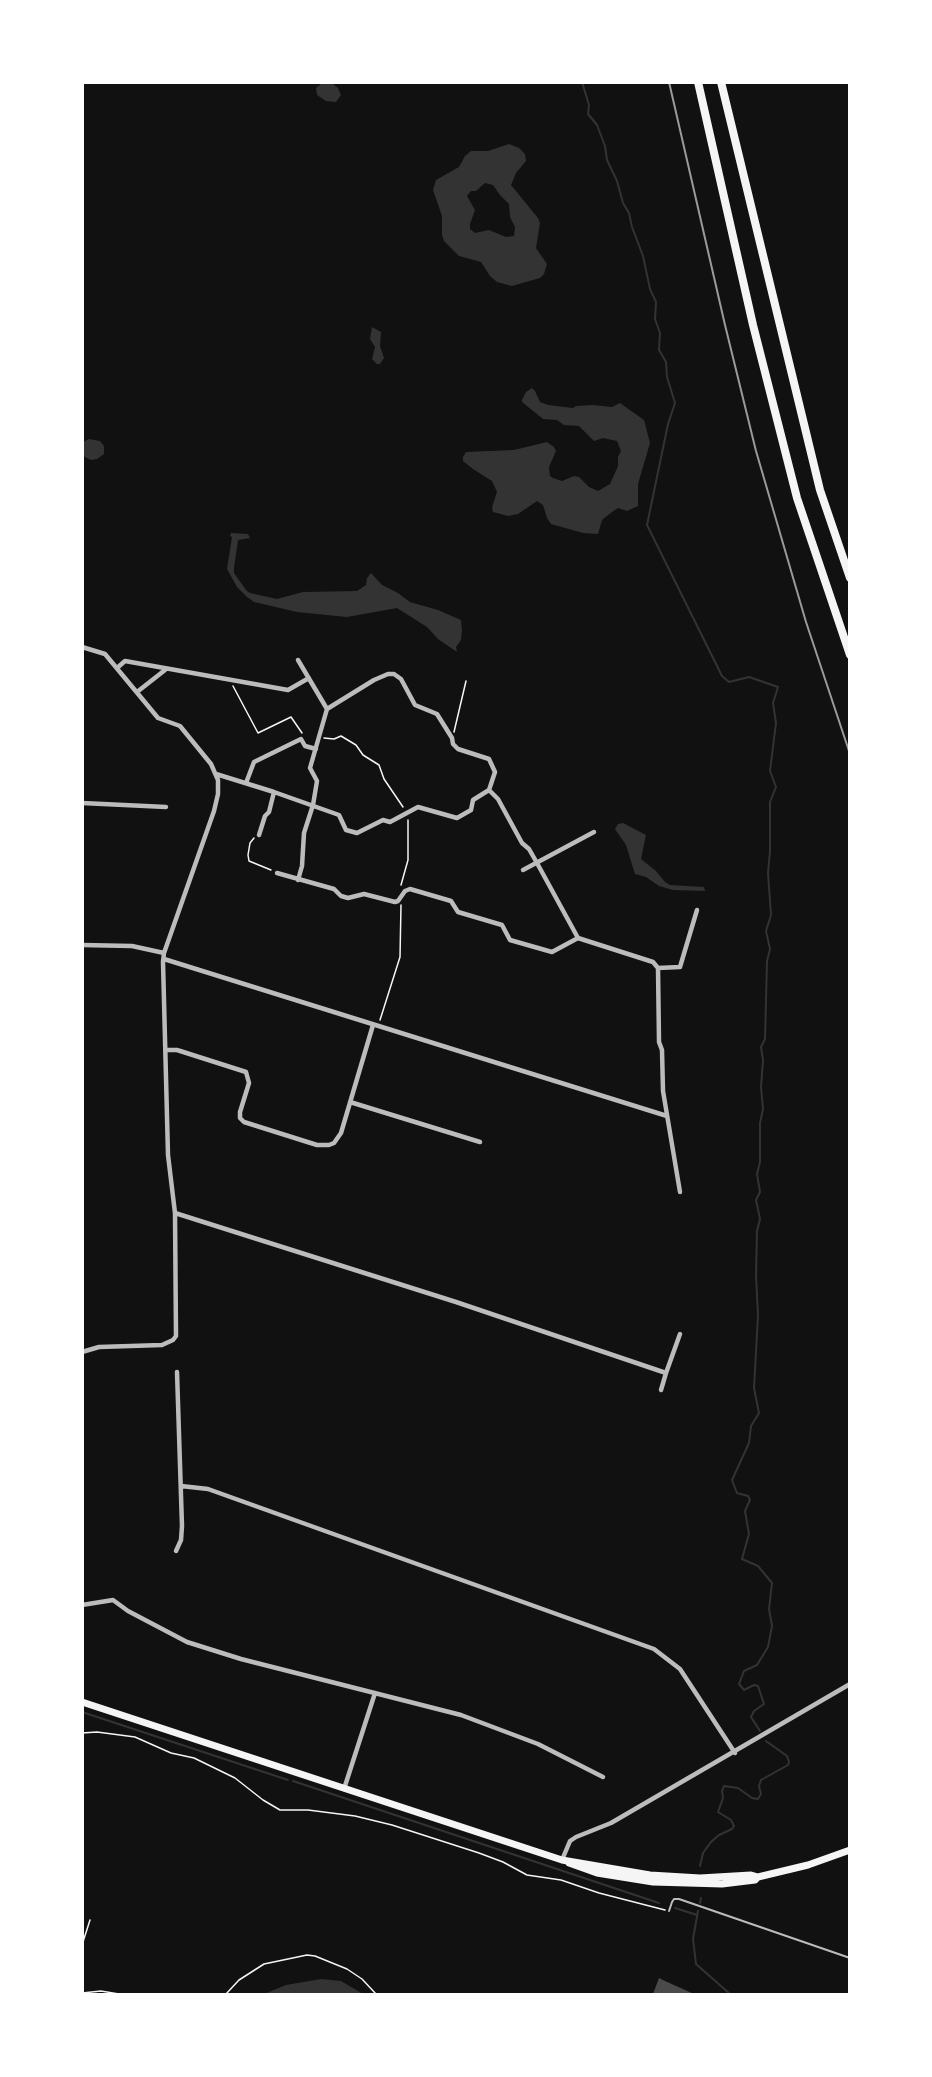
<!DOCTYPE html>
<style>
body{margin:0}
#map{position:relative;width:932px;height:2077px;overflow:hidden;background:#111;font-family:Roboto,sans-serif}
canvas{display:block}
.frame{position:absolute;inset:0;border:84px solid #fff;pointer-events:none}
</style>
<div id="map">
<canvas width="932" height="2077"></canvas>
<div class="frame"></div>
</div>
<script>
const c = document.querySelector('canvas').getContext('2d');
c.lineJoin = 'round';
function paint(path, color) {
  c.fillStyle = color;
  c.fill(path, 'evenodd');
}
function poly(rows) {
  const path = new Path2D();
  for (const r of rows) {
    path.moveTo(r[0], r[1]);
    for (let i = 2; i < r.length; i += 2) path.lineTo(r[i], r[i + 1]);
  }
  return path;
}
function stroke(path, color, width, dash) {
  c.strokeStyle = color;
  c.lineWidth = width;
  c.lineCap = dash ? 'butt' : 'round';
  c.setLineDash(dash || []);
  c.stroke(path);
}
const water = poly([
 [322,83,333,84,338,88,341,95,336,102,326,101,317,95,316,88],
 [509,144,519,148,525,154,526,161,516,173,511,185,538,218,540,223,536,248,547,264,544,274,540,278,512,286,497,282,490,276,481,262,459,256,444,241,442,235,442,216,433,190,436,180,459,167,465,156,471,151,488,151],
 [485,183,493,185,500,195,509,204,510,217,515,227,514,236,506,237,489,230,475,233,470,229,470,224,475,210,467,196,471,191,476,191],
 [372,327,381,332,380,346,384,358,380,364,377,364,372,359,375,347,370,339],
 [532,388,535,391,540,402,548,405,573,408,576,406,593,405,612,407,620,403,644,420,650,443,638,484,638,506,627,511,618,508,612,512,602,520,598,534,583,533,551,524,547,518,543,505,537,501,518,514,508,516,493,512,492,507,497,492,492,481,473,469,463,461,463,457,466,452,514,450,547,442,554,447,556,451,549,467,550,476,553,478,562,481,574,476,579,477,589,487,598,491,610,484,618,466,618,457,621,451,617,441,603,438,594,441,579,426,564,425,557,420,543,419,522,402,522,400,526,392],
 [89,439,100,441,104,446,104,454,97,459,91,460,83,456,83,442],
 [231,533,248,534,250,538,238,540,234,568,234,573,246,590,250,593,277,599,303,592,357,591,366,585,367,578,371,573,382,585,398,593,410,602,438,610,461,620,462,631,461,640,456,647,457,652,438,639,427,627,397,608,347,617,297,612,254,602,247,597,237,587,227,569,232,537,230,536],
 [623,823,646,835,641,859,656,871,665,882,670,885,704,887,705,891,673,890,659,886,646,877,635,874,626,845,615,829,618,824],
 [321,1979,341,1981,363,1994,264,1994,286,1985]
]);
const stream = poly([
 [582,82,589,105,588,114,597,125,605,146,607,160,617,181,623,203,629,213,632,227,643,256,650,289,656,302,655,319,660,333,659,350,666,362,667,377,675,403,668,424,647,525,722,676,729,682,749,677,778,687,773,703,776,723,770,771,776,787,770,802,770,851,768,873,771,915,766,931,770,949,767,961,765,1039,761,1047,763,1060,761,1087,763,1109,760,1123,760,1162,757,1174,760,1192,756,1200,760,1219,757,1231,756,1276,758,1315,754,1388,759,1413,751,1426,749,1443,732,1480,737,1493,748,1496,750,1500,745,1511,749,1534,742,1559,758,1566,772,1583,769,1609,772,1626,768,1647,757,1665,744,1671,739,1684,744,1690,754,1685,758,1686,764,1704,754,1711,751,1717,760,1731],
 [82,1712,288,1780],
 [293,1781,659,1903],
 [700,1866,703,1853,711,1842,719,1835,732,1829,734,1826,731,1820,718,1812,723,1798,722,1791,724,1786,738,1788,752,1798,758,1799,761,1794,759,1786,761,1780,788,1765,789,1762,787,1756,766,1741],
 [700,1903,701,1898],
 [675,1908,697,1915],
 [698,1911,693,1939,696,1964,730,1994]
]);
const building = poly([
 [659,1978,665,1981,694,1994,653,1994]
]);
const path = poly([
 [233,686,258,733,291,717,302,733],
 [454,732,466,681],
 [324,738,334,739,341,736,356,745,363,755,379,765,384,779,403,807],
 [254,838,250,843,248,855,249,861,271,870],
 [401,885,408,860,408,820],
 [380,1020,400,957,401,905],
 [82,1733,97,1732,135,1737,171,1753,194,1758,235,1778,263,1800,280,1810,308,1810,355,1816,392,1825,479,1853,503,1862,527,1875,561,1880,599,1893,665,1910],
 [82,1945,90,1920],
 [82,1993,101,1991,119,1994],
 [226,1994,239,1980,264,1964,307,1955,315,1956,347,1969,362,1979,376,1994]
]);
const service = poly([
 [669,1911,672,1902,674,1899,679,1899,850,1958]
]);
const minor = poly([
 [82,647,105,654,158,718,180,726,211,764,218,780,218,794,214,811,164,953,163,962,168,1155,175,1213,176,1336,173,1340,162,1345,99,1347,82,1352],
 [117,668,125,661,288,690,309,678],
 [137,692,165,670],
 [216,774,274,792,339,815,346,830,357,833,383,820,390,822,418,807,457,818,471,810,473,800,489,790,495,772,489,759,458,749,453,744,452,738,437,714,415,705,401,679,394,674,388,674,374,680,327,709],
 [246,783,254,762,301,739,305,746,316,749],
 [489,790,498,799,522,843,529,849,537,863,578,938],
 [82,803,166,807],
 [259,835,265,816,269,812,274,792],
 [523,870,594,832],
 [277,873,334,889,341,896,348,898,364,894,395,902,398,901,405,891,410,889,451,901,458,912,502,925,510,940,552,952,578,938,653,962,658,968],
 [298,880,302,866,304,833,313,805,317,781,310,768,327,709,298,660],
 [82,945,132,946,164,953],
 [164,959,667,1116],
 [658,968,659,1042,662,1050,663,1091,680,1192],
 [658,968,680,967,697,910],
 [166,1050,177,1050,246,1072,249,1083,240,1112,240,1118,244,1122,317,1145,329,1145,334,1143,341,1133,373,1025],
 [350,1102,480,1142],
 [175,1213,456,1302,666,1373,661,1390],
 [666,1373,680,1334],
 [181,1486,208,1489,654,1649,680,1669,735,1753],
 [176,1551,181,1540,182,1526,177,1372],
 [82,1605,113,1600,128,1611,187,1642,241,1659,461,1715,538,1744,603,1777],
 [344,1789,375,1693],
 [562,1860,570,1841,576,1837,611,1823,850,1684]
]);
const secondary = poly([
 [82,1702,562,1860,650,1875,700,1878,751,1875,758,1877],
 [569,1863,597,1873,653,1882,722,1884,755,1880,758,1877,808,1865,850,1850]
]);
const motorway = poly([
 [698,82,753,325,797,498,850,655],
 [721,82,820,490,850,578]
]);
const rail = poly([
 [669,82,725,325,756,451,806,622,850,754]
]);
paint(water, '#333');
stroke(stream, '#333', 2);
paint(building, '#4a4a4a');
stroke(path, '#f5f5f5', 1.5);
stroke(service, '#bcbcbc', 2);
stroke(minor, '#bcbcbc', 4.5);
stroke(secondary, '#f5f5f5', 7);
stroke(motorway, '#f5f5f5', 8);
stroke(rail, '#9a9a9a', 2);
</script>
